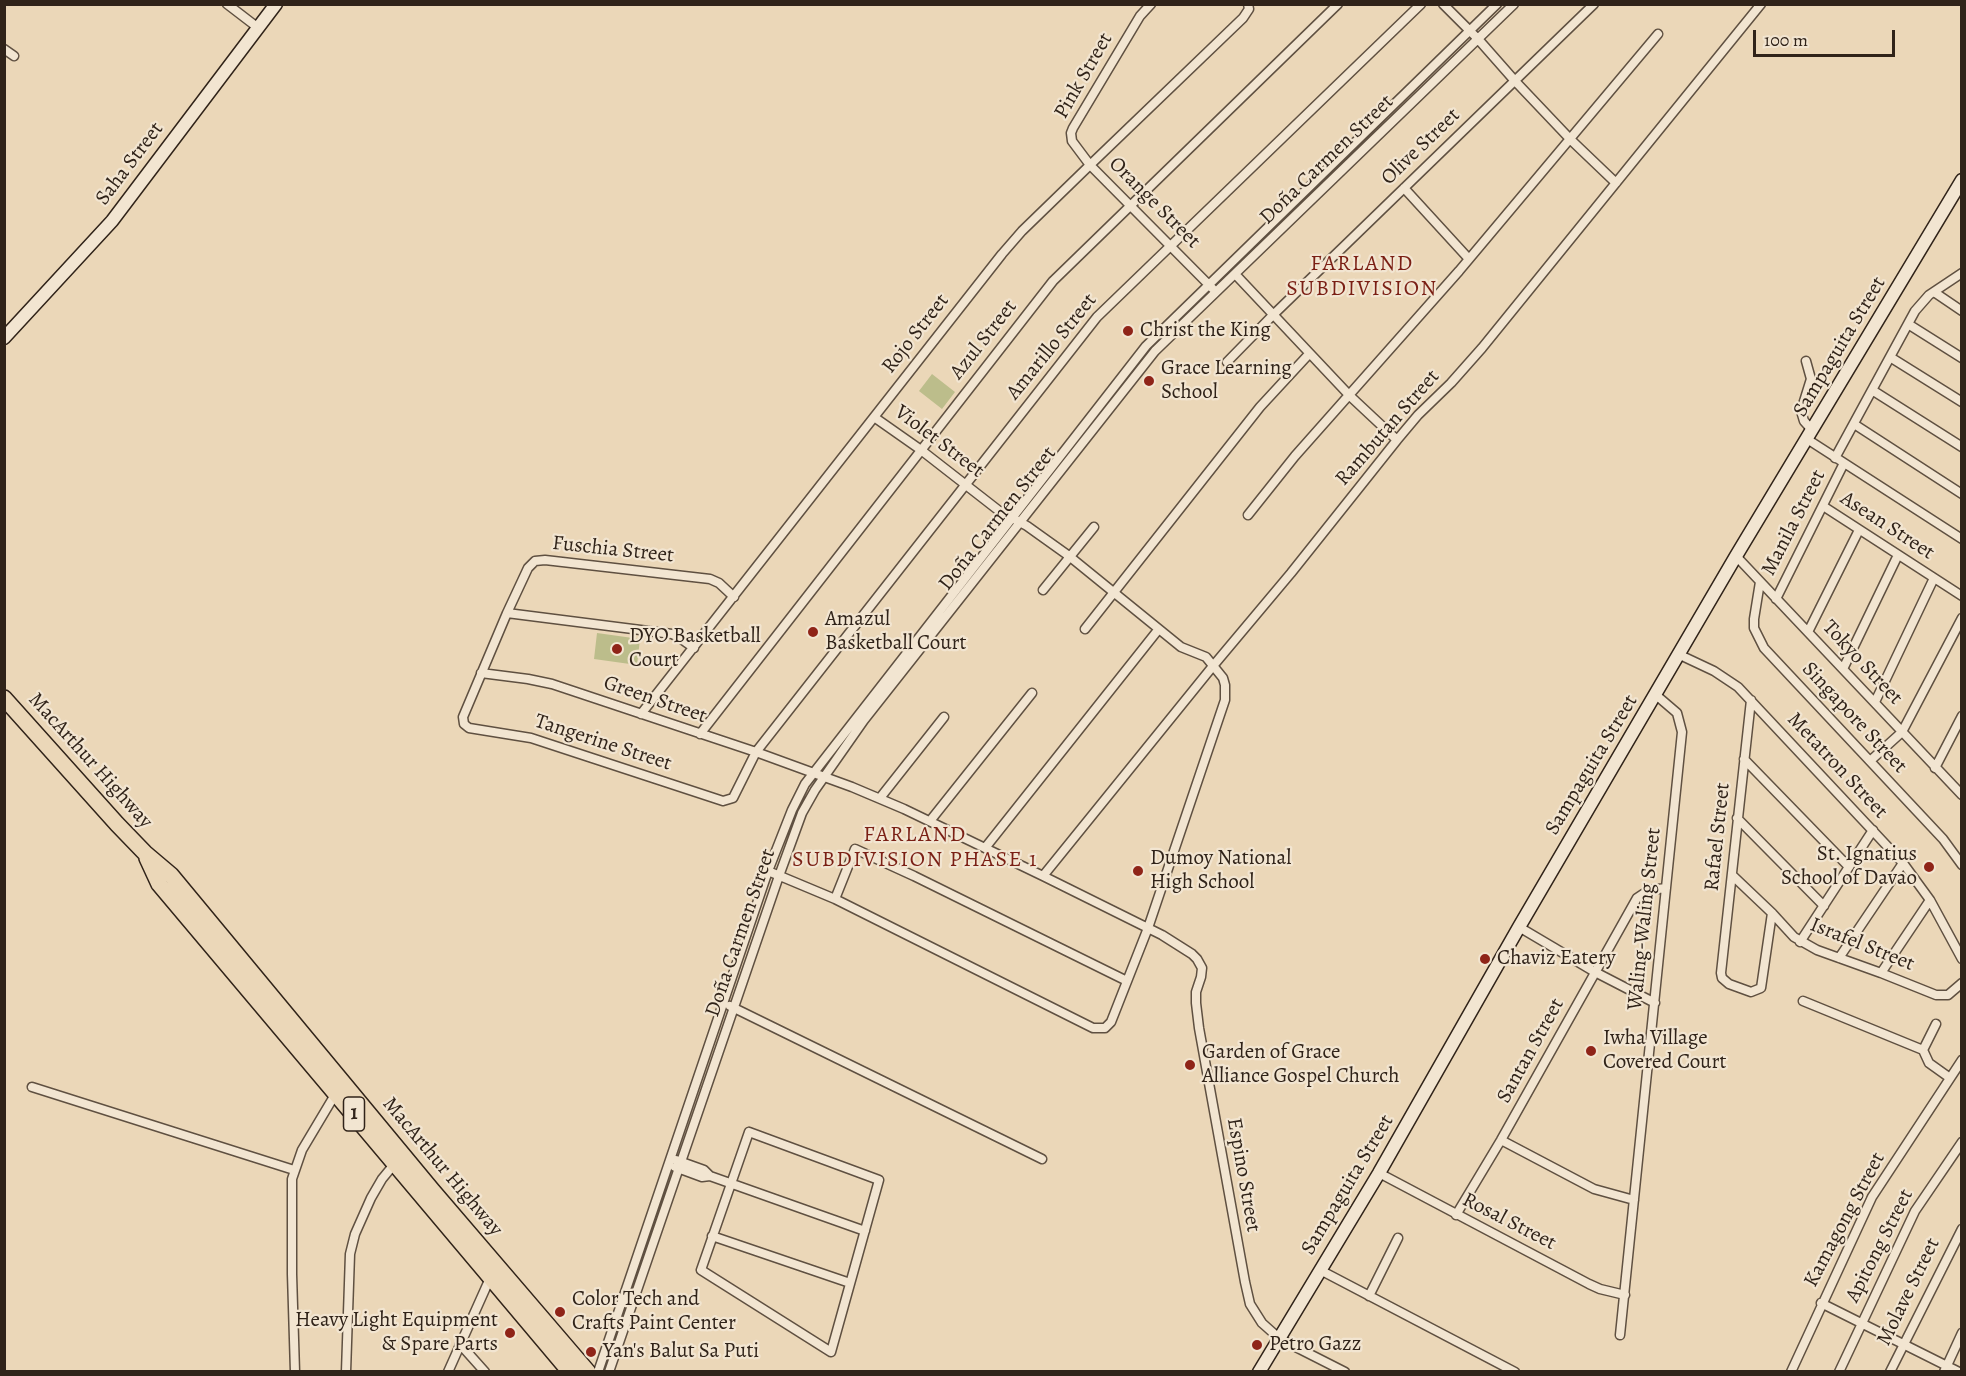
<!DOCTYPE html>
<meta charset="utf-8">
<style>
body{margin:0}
#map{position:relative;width:1966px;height:1376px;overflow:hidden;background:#ebd7b8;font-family:Alegreya,serif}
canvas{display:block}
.frame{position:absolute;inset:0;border:6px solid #302319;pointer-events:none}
.scale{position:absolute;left:1753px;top:30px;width:142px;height:27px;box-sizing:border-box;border:3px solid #302319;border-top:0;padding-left:8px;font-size:18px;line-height:21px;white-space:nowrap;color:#302319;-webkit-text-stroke:4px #f2e5d1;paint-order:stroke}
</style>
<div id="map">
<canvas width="1966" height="1376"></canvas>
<div class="frame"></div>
<div class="scale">100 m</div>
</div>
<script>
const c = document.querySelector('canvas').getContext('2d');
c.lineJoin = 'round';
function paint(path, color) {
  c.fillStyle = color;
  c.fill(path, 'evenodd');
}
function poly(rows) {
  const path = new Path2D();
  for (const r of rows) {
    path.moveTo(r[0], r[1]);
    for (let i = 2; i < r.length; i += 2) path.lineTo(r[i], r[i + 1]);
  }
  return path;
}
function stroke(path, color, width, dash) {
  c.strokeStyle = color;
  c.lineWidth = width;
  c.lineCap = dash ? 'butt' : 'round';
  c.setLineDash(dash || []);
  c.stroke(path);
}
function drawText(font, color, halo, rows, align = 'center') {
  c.font = font + ' Alegreya,serif';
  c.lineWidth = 4.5;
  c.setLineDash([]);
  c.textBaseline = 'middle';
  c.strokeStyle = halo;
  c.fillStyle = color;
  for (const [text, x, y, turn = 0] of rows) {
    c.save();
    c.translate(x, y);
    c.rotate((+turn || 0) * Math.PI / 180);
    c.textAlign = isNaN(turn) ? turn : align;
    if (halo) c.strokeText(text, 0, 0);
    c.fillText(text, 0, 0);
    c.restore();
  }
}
const green = poly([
 [932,374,955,392,942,409,919,391],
 [597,633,640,639,637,665,594,659]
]);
const street = poly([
 [227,4,257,27],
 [1151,4,1140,16,1073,128,1071,133,1072,141,1090,165,1213,289],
 [1443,4,1478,39,1515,81,1571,140,1616,183],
 [4,49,14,56],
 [1404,188,1469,259],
 [1235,274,1350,396,1397,440],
 [1934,292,1962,311],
 [1908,324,1962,358],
 [1890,357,1962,402],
 [1806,361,1811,379,1801,411,1804,421,1812,430],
 [1227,362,1273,315,1594,4],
 [1872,390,1962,447],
 [1854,424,1962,494],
 [1807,439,1962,539],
 [1835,458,1915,311,1929,295,1962,273],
 [1823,506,1962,596],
 [1248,515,1295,456,1459,271,1658,34],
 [1736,556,1962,795],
 [1760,582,1754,619,1754,628,1764,648,1943,839,1962,865],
 [1043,590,1094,527],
 [734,597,719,583,710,579,545,560,535,561,528,568,507,613,463,717,464,724,469,728,531,738,723,801,733,798,756,752,1097,317,1421,4],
 [1776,599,1844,463],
 [507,613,672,634,680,638,694,648],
 [1085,629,1260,407,1309,354],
 [1808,632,1859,530],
 [1680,655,1714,671,1738,687,1903,863,1930,900,1962,959],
 [1843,669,1898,555],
 [481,673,528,679,552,684,756,752,852,787,904,809,1043,876,1162,935,1192,954,1197,959,1202,968,1201,977,1196,992,1196,1003,1199,1028,1245,1282,1250,1304,1262,1323,1280,1339,1345,1372],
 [1751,700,1721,973,1722,978,1729,984,1751,992,1761,988,1772,913],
 [1875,702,1934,578],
 [641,714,1002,254,1022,231,1090,165,1243,18,1249,9,1248,4],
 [700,734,1053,281,1338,4],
 [1744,759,1849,867],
 [1870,761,1902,732,1962,618],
 [1935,768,1962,716],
 [880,798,944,717],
 [1737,818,1824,906],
 [930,821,1032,693],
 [985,848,1158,630],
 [768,871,835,899,1093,1028,1105,1028,1111,1022,1148,928,1225,700,1225,685,1223,678,1206,657,1181,647,1069,556,1027,526,998,510,921,450,874,417],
 [1732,875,1772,913,1794,937,1817,950,1881,973,1936,995,1948,995,1962,983],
 [1043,876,1213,666,1291,573,1397,440,1418,415,1451,383,1482,348,1761,4],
 [835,899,855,849,914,876,1127,981],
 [1519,927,1595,972,1655,1003],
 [1800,942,1873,830],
 [1839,958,1903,863],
 [1881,973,1930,900],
 [1803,1001,1923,1050,1929,1063,1950,1078],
 [730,1006,1042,1159],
 [1923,1050,1936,1024],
 [32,1087,294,1170],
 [749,1132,879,1180,831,1352,701,1270,749,1132],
 [1501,1140,1594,1189,1634,1200],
 [676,1160,704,1170,710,1176],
 [675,1167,702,1177,710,1176,865,1231],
 [1379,1173,1589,1284,1600,1289,1625,1295],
 [1456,1215,1501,1140,1637,898,1649,890,1666,888],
 [712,1236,850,1283],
 [1320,1270,1515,1372],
 [1369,1296,1398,1238],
 [1821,1303,1959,1372],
 [1620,1335,1682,732,1677,713,1656,695],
 [460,1344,485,1372],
 [295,1372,292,1274,292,1179,302,1150,336,1093],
 [346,1372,350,1254,355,1234,371,1198,382,1179,396,1162],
 [448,1372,491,1276],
 [598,1372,768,871,792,810,805,784,1146,346,1497,4],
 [609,1372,779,876,802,813,815,790,864,720,1155,351,1514,4],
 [1791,1372,1872,1197,1962,1060],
 [1839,1372,1915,1211,1962,1142],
 [1890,1372,1962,1229],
 [1944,1372,1962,1333]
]);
const secondary = poly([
 [4,338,112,221,276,4],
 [1259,1372,1379,1173,1519,927,1736,556,1962,180]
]);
const highway = poly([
 [4,698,117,824,145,853,171,875,432,1190,588,1372],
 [147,858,159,884,570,1372]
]);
const markers = [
 [1128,331,6,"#8f2418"],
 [1149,381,6,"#8f2418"],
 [813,632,6,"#8f2418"],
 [617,649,6,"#8f2418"],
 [1929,867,6,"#8f2418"],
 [1138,871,6,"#8f2418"],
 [1485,959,6,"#8f2418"],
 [1591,1051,6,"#8f2418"],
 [1190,1065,6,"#8f2418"],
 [560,1312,6,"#8f2418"],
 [510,1333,6,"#8f2418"],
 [1257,1345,6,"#8f2418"],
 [591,1352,6,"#8f2418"]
];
const shields = [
 [354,1114,21]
];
const shieldNames = [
 ["1",354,1114]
];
const streetNames = [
 ["Pink Street",1084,76,-60],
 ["Olive Street",1421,147,-44],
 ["Doña Carmen Street",1327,160,-44],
 ["Saha Street",130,164,-53],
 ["Orange Street",1154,203,45],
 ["Rojo Street",916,334,-52],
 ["Azul Street",984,340,-52],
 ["Amarillo Street",1052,347,-51],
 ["Sampaguita Street",1840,347,-59],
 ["Rambutan Street",1388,428,-49],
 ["Violet Street",939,442,37],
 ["Doña Carmen Street",998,519,-52],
 ["Manila Street",1794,523,-63],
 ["Asean Street",1887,526,33],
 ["Fuschia Street",613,550,6],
 ["Tokyo Street",1862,663,47],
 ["Green Street",655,700,19],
 ["Singapore Street",1854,718,47],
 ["Tangerine Street",603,743,18],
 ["MacArthur Highway",90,761,48],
 ["Sampaguita Street",1592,765,-59],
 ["Metatron Street",1837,766,47],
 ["Rafael Street",1718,837,-84],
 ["Waling-Waling Street",1645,919,-84],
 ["Doña Carmen Street",741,933,-71],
 ["Israfel Street",1862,945,22],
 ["Santan Street",1531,1051,-61],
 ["MacArthur Highway",442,1167,50],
 ["Espino Street",1243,1175,80],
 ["Sampaguita Street",1348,1185,-59],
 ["Kamagong Street",1845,1220,-62],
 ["Rosal Street",1509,1222,27],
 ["Apitong Street",1880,1246,-63],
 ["Molave Street",1909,1292,-64]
];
const poiNames = [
 ["Christ the King",1140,331],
 ["Grace Learning",1161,369],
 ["School",1161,393],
 ["Amazul",825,620],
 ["Basketball Court",825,644],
 ["DYO Basketball",629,637],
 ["Court",629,661],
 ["St. Ignatius",1917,855,"right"],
 ["School of Davao",1917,879,"right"],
 ["Dumoy National",1150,859],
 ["High School",1150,883],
 ["Chaviz Eatery",1497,959],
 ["Iwha Village",1603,1039],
 ["Covered Court",1603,1063],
 ["Garden of Grace",1202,1053],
 ["Alliance Gospel Church",1202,1077],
 ["Color Tech and",572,1300],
 ["Crafts Paint Center",572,1324],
 ["Heavy Light Equipment",498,1321,"right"],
 ["& Spare Parts",498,1345,"right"],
 ["Petro Gazz",1269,1345],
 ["Yan's Balut Sa Puti",603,1352]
];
const neighbourhoodNames = [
 ["FARLAND",1362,265],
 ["SUBDIVISION",1362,290],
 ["FARLAND",915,836],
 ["SUBDIVISION PHASE 1",915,861]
];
paint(green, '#bcbd8b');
stroke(street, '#5f5041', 11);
stroke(secondary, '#302319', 15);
stroke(highway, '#302319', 18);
stroke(street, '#f2e5d1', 8);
stroke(secondary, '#f2e5d1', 12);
stroke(highway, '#ebd7b8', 15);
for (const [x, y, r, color] of markers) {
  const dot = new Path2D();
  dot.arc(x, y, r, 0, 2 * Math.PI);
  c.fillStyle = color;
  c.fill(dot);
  stroke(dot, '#f2e5d1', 2);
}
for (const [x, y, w] of shields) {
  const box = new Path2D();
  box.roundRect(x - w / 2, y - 17, w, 34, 4.5);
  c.fillStyle = '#f2e5d1';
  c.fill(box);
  stroke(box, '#302319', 1.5);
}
drawText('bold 20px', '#302319', null, shieldNames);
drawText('21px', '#302319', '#f2e5d1', streetNames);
drawText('21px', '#302319', '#f2e5d1', poiNames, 'left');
c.letterSpacing = '1.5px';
drawText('22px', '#7a1f14', '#f2e5d1', neighbourhoodNames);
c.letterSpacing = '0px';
</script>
